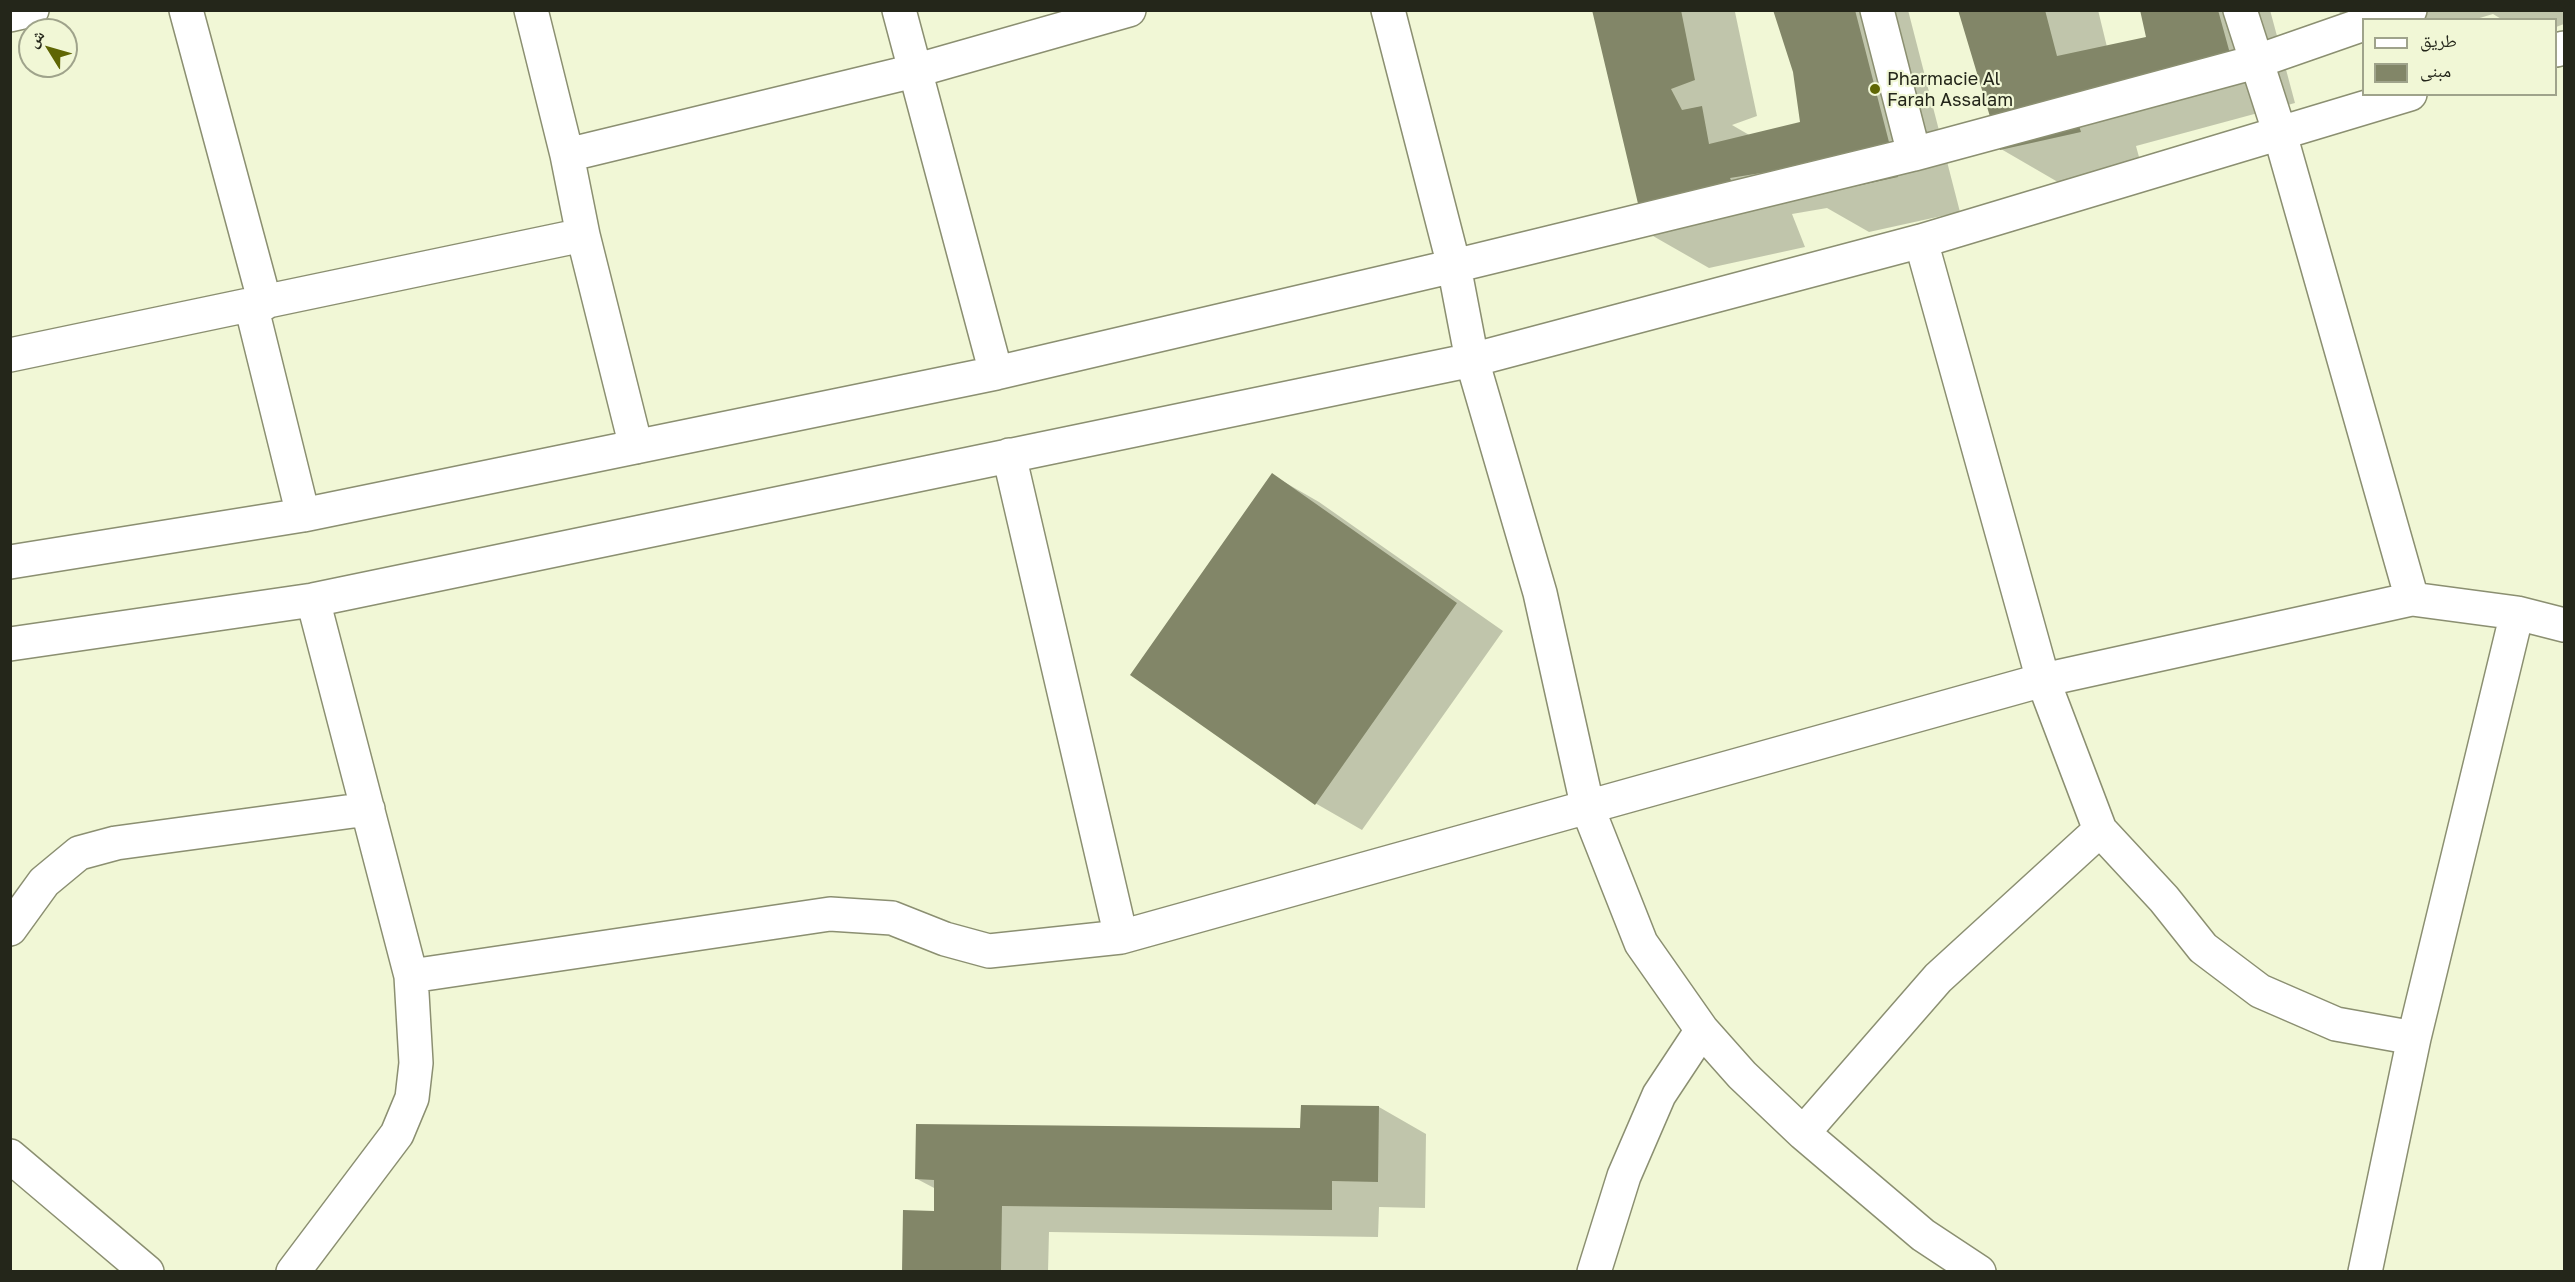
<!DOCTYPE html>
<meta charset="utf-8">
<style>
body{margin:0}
#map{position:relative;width:2575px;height:1282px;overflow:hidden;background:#f1f7d6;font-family:"Golos Text","Noto Naskh Arabic",sans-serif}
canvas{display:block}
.frame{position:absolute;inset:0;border:12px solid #24261a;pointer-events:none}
.legend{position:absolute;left:2362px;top:18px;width:195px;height:78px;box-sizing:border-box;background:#f1f7d6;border:2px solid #9fa38b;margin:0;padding:8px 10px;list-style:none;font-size:18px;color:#24261a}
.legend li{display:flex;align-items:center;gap:12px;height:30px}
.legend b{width:30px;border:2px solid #9fa38b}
.north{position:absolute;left:18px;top:18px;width:60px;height:60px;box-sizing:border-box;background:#f1f7d6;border:2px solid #9fa38b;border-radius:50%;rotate:307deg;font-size:16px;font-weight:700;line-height:24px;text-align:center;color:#24261a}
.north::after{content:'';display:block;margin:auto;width:21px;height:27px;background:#5f6604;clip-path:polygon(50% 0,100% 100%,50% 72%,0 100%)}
</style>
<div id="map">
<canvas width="2575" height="1282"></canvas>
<div class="frame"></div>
<ul class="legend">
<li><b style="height:8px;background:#fff"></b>طريق</li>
<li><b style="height:16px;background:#828668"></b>مبنى</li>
</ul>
<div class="north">ش</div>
</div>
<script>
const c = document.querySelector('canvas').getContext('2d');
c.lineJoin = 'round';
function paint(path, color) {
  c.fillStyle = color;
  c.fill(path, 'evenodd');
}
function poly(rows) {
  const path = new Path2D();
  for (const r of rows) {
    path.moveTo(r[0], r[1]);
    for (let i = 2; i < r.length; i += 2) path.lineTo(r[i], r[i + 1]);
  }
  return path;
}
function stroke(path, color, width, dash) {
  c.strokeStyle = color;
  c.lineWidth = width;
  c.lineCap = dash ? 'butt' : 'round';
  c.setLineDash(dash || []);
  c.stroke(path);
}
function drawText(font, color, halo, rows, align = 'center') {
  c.font = font + ' "Golos Text",sans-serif';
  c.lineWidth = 4.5;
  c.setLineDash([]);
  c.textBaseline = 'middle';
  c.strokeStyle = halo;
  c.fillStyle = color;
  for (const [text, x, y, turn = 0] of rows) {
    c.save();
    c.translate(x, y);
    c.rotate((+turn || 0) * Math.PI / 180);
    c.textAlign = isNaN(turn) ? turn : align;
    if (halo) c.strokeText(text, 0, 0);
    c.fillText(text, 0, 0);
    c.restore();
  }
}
const shadow = poly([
 [1593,10,1735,12,1757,116,1732,125,1751,136,1802,123,1794,72,1775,10,1908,10,1960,212,1869,232,1827,208,1792,214,1805,247,1709,268,1646,232],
 [1959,10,2098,10,2107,47,2148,39,2141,10,2270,10,2295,103,2136,146,2142,168,2063,185,2001,149],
 [2339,10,2564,10,2564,24,2556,27,2556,20,2503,20,2493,14,2473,20,2364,20,2344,29],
 [1272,475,1319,502,1503,631,1362,830,1315,803],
 [1379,1107,1426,1134,1425,1208,1379,1207,1378,1237,1049,1232,1048,1272,903,1272,935,1212,936,1189,917,1179,1302,1129]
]);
const building = poly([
 [1592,10,1681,10,1695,80,1671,89,1682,110,1702,106,1709,144,1800,122,1793,72,1773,10,1855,10,1898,177,1806,197,1799,167,1730,178,1743,208,1645,233],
 [1958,10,2045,10,2057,56,2146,37,2140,10,2218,10,2234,68,2074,110,2081,132,2000,150],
 [1272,473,1457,603,1315,805,1130,675],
 [1301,1105,1379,1106,1378,1182,1332,1181,1332,1210,1002,1206,1001,1272,902,1272,903,1210,934,1211,934,1180,915,1179,916,1124,1300,1128]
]);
const minor = poly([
 [186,10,265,303],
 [531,10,567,155,583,235,636,447],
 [899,10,996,373],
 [1388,10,1454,266,1472,360,1540,593,1588,809,1641,943,1702,1030,1742,1075,1803,1133,1923,1235,1979,1272],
 [1877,10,1914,154],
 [2240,10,2280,134,2412,599],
 [10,15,32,10],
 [2379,20,2410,10],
 [2556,50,2564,48],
 [567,155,914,71,1129,10],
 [1921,241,2043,680,2100,830,2164,899,2203,948,2260,991,2336,1024,2414,1038],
 [251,305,303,515],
 [10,355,583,235],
 [1009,455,1121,937],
 [10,562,303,515,996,373,1454,266,1914,154,2255,62,2364,24],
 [10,644,313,600,1472,360,1921,241,2410,94],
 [10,929,44,882,79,853,116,843,368,809],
 [411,976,830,914,892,918,945,939,989,951,1121,937,2043,680,2412,599,2517,613,2564,625],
 [1803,1133,1938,978,2100,830],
 [10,1156,147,1272],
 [293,1272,397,1134,412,1098,416,1063,411,976,313,600],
 [1594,1272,1624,1176,1659,1095,1702,1030],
 [2365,1272,2414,1038,2517,613]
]);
const markers = [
 [1875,89,6,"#5f6604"]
];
const poiNames = [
 ["Pharmacie Al",1887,79],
 ["Farah Assalam",1887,100]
];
paint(shadow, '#0003');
paint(building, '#828668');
stroke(minor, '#8b8f71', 36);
stroke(minor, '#fff', 33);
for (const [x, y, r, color] of markers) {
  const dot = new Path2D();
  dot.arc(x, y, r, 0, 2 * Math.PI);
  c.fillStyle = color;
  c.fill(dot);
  stroke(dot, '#f1f7d6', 2);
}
drawText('18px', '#24261a', '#f1f7d6', poiNames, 'left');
</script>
